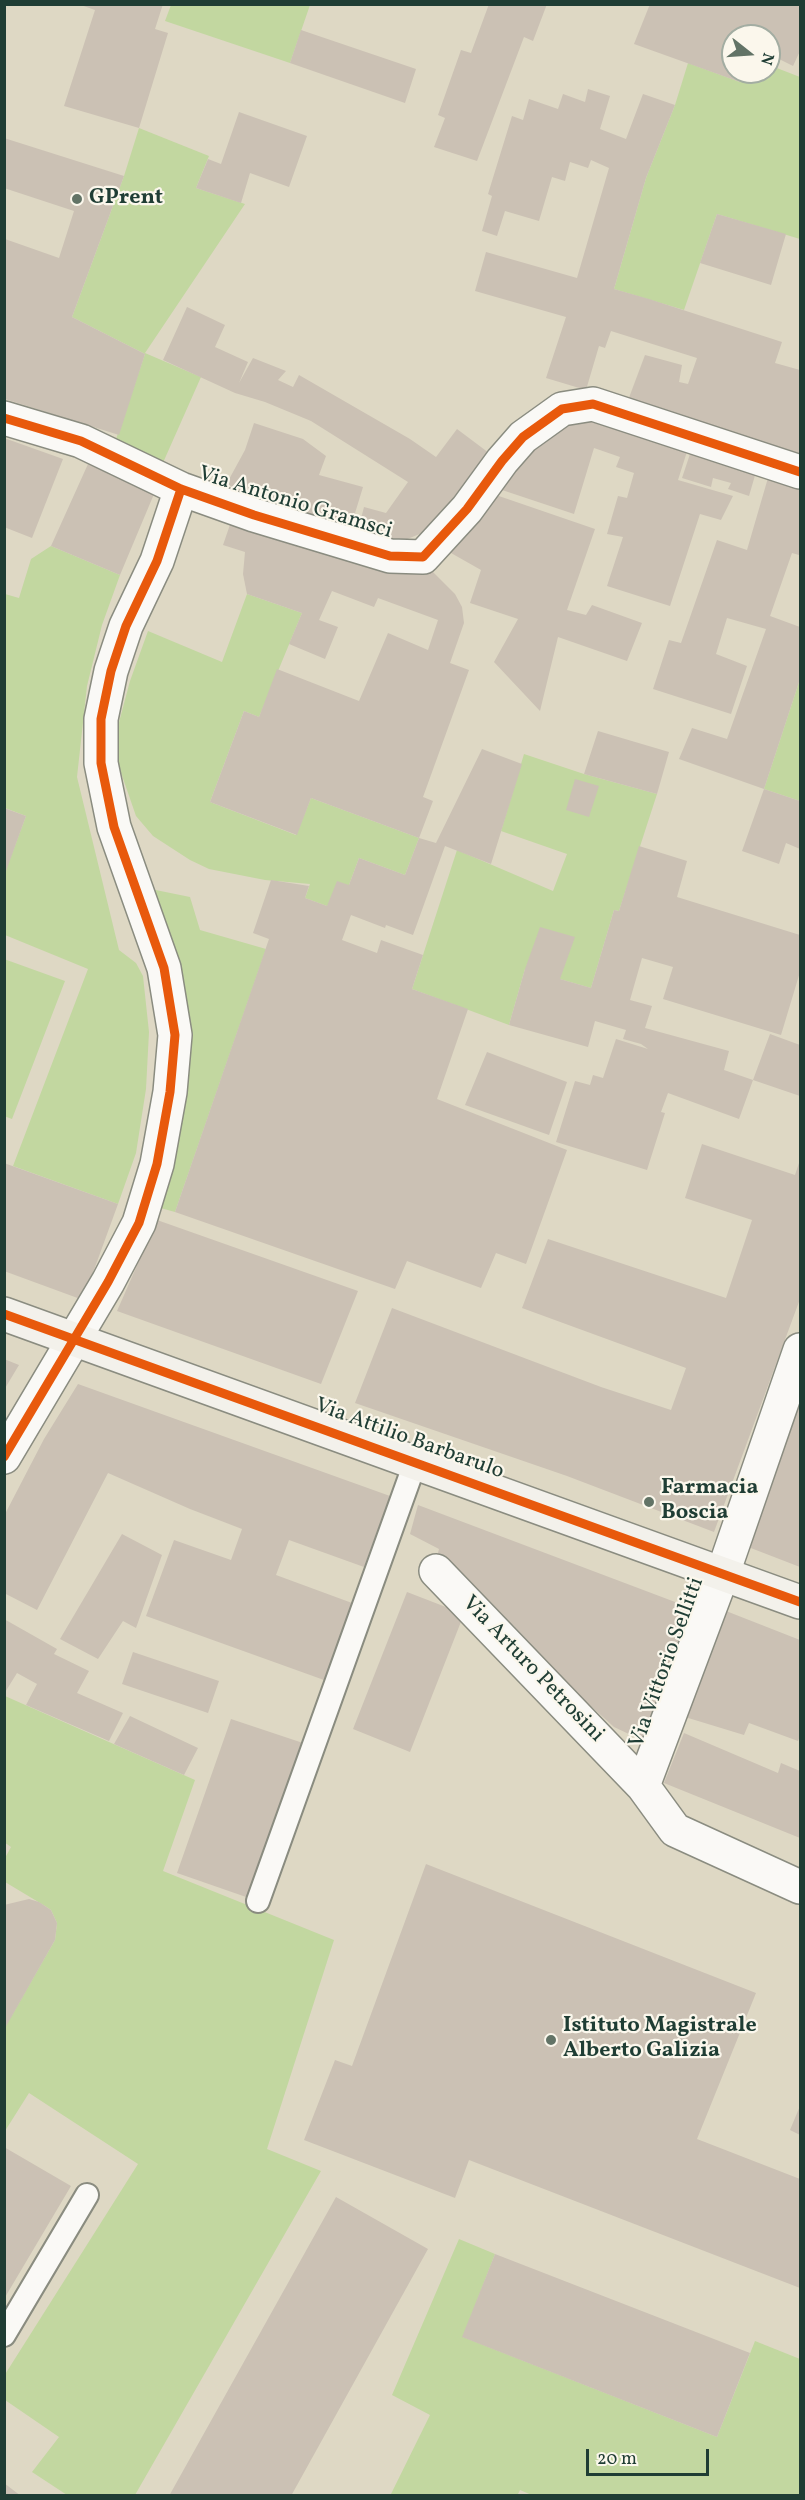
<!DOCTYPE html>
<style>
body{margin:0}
#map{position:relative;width:805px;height:2500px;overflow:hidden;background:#ded8c4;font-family:Vollkorn,serif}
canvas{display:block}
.frame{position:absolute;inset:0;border:6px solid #1f3d34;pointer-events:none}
.north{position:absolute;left:721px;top:24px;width:60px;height:60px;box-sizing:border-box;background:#fbf7ec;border:2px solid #a3ada2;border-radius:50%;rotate:107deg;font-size:16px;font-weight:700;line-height:24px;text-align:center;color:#1f3d34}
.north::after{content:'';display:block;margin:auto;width:21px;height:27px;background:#627366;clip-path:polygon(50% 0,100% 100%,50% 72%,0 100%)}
.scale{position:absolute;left:586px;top:2449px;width:123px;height:27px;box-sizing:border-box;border:3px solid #1f3d34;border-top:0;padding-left:8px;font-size:18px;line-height:21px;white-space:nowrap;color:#1f3d34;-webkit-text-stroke:4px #fbf7ec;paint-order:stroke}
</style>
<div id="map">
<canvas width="805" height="2500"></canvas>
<div class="frame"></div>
<div class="north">N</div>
<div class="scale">20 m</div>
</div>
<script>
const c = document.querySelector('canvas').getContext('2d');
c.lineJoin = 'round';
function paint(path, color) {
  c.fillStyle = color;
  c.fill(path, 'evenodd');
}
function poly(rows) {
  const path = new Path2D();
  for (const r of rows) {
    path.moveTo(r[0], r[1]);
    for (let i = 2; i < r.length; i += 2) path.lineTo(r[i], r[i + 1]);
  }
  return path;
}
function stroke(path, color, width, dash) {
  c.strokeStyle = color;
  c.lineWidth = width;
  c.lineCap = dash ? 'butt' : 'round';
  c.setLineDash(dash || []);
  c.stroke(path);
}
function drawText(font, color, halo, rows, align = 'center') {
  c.font = font + ' Vollkorn,serif';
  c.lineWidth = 4.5;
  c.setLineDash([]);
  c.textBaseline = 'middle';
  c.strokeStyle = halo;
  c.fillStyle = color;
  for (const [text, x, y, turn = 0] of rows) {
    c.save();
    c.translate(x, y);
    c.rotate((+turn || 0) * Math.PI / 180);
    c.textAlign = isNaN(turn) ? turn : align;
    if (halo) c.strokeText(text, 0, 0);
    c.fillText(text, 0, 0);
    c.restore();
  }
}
const green = poly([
 [171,5,310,5,290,63,165,21],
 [688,63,740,82,746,72,769,72,769,65,800,77,800,239,717,214,684,310,614,289,646,178,675,105],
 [139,128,209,156,196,188,245,204,145,353,201,377,162,465,115,442,145,354,72,317,124,176],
 [51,546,120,575,102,625,87,686,77,777,119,950,136,963,143,976,149,1032,146,1089,136,1153,118,1204,13,1166,88,969,5,935,4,875,26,816,5,808,5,594,19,598,31,559],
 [247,594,302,613,259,717,244,711,210,802,296,835,311,798,419,838,405,875,359,858,349,885,327,906,305,898,310,884,265,880,209,869,190,860,153,836,136,816,118,764,118,726,130,681,148,631,222,662],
 [800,679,800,801,764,789],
 [524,754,584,774,657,794,619,911,614,910,591,988,525,969,509,1025,412,989,457,850,553,891,567,854,501,831],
 [136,886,190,897,200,930,266,949,175,1212,146,1204,170,1092],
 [4,959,65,981,12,1119,4,1116],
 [5,1696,195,1780,163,1871,334,1940,267,2149,321,2171,135,2495,67,2495,32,2472,59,2437,5,2400,4,2376,138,2164,29,2093,5,2131,5,2027,55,1940,57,1923,51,1910,45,1906,5,1882,5,1858,11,1847,4,1842],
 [459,2239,495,2254,463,2337,717,2437,755,2341,800,2359,800,2495,534,2496,520,2490,517,2496,390,2496,430,2415,392,2395]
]);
const building = poly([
 [78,4,163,4,155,29,168,33,139,128,64,106,95,10],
 [489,4,547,4,533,41,524,37,477,161,434,147,445,118,438,115,461,50,471,53],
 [650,4,800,4,800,51,793,66,769,54,769,36,733,36,733,72,746,72,740,82,634,44],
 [301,30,416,69,405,103,290,63],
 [588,89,610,96,600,129,626,139,643,94,675,105,646,178,614,289,649,299,782,342,775,363,800,370,800,454,627,403,645,355,682,365,679,382,688,384,697,358,611,331,605,348,599,346,586,390,546,378,566,317,475,291,486,252,577,278,609,168,591,160,588,168,570,162,565,181,552,177,539,221,505,211,497,236,482,231,492,196,488,194,512,116,523,120,529,99,558,109,563,94,585,102],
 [239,112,307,136,289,187,250,173,241,203,196,188,208,159,221,164],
 [4,138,124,176,72,317,145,354,119,435,5,399,5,239,59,258,74,211,4,188],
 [717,214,786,234,771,285,700,263],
 [187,307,225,325,215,347,248,362,239,383,253,358,286,371,278,380,293,387,299,375,410,439,436,457,457,429,489,453,448,511,422,533,388,547,356,538,364,507,386,513,408,482,311,421,265,402,235,393,163,360],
 [586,410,690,442,678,480,733,496,721,520,700,514,670,606,607,586,623,537,607,534,618,496,627,498,634,473,616,467,620,457,594,448,574,514,493,487,510,463],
 [254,423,303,439,326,456,319,475,363,487,348,536,256,508,227,483,245,450],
 [4,438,63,459,32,538,4,527],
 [691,451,756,472,749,496,728,489,731,483,713,478,711,487,682,478],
 [88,464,154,494,120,575,51,546],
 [770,471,800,481,800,550,799,555,792,553,770,616,800,627,800,679,764,789,679,759,692,728,727,739,766,629,727,618,716,654,747,666,731,714,653,689,669,640,681,643,717,540,747,550],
 [493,494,595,529,567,610,586,615,592,605,642,623,627,661,558,637,540,711,494,662,518,619,470,603,481,570,451,553],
 [233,516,431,570,455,594,462,607,464,623,450,663,469,670,423,797,433,801,419,838,311,798,297,835,210,802,244,711,259,717,277,669,359,701,388,633,428,650,438,620,378,598,374,607,332,591,319,620,338,627,325,659,289,644,302,613,247,594,243,574,245,552,223,545],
 [598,731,669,752,657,794,584,774],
 [482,749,522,764,491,864,445,846,413,935,386,925,385,928,351,915,342,940,377,953,381,940,423,955,412,989,468,1009,437,1099,567,1150,526,1264,496,1253,481,1288,407,1261,395,1289,175,1212,269,939,253,933,271,880,309,886,305,898,327,906,337,881,349,885,359,858,405,875,419,838,436,843],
 [575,779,599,786,589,817,566,810],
 [764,789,800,801,800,849,786,843,779,864,742,851],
 [4,808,26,816,5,874,4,874],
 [639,846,687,861,677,897,800,935,800,972,781,1035,663,999,673,967,642,958,630,1000,652,1006,645,1028,729,1051,724,1070,753,1080,739,1119,668,1093,661,1112,665,1113,647,1170,556,1142,575,1081,590,1085,593,1075,603,1078,616,1039,648,1049,641,1044,623,1039,626,1030,595,1021,588,1047,509,1025,525,969,540,927,575,937,560,979,591,988,614,910,619,911],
 [770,1034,800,1045,800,1096,753,1080],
 [487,1052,567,1082,549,1135,465,1105],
 [702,1144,795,1175,800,1160,800,1299,714,1532,567,1476,355,1403,392,1308,601,1387,671,1410,686,1368,522,1308,548,1239,726,1298,752,1220,685,1198],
 [4,1163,118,1204,83,1300,4,1271],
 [157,1220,358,1291,321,1384,117,1311],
 [4,1359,19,1365,4,1390],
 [78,1384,390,1496,364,1567,289,1540,276,1575,352,1603,324,1680,146,1616,174,1540,231,1560,242,1529,190,1509,108,1473,37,1610,4,1593,4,1516,44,1439],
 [800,1398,800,1567,743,1545],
 [418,1505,699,1611,650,1744,614,1727,571,1688,549,1663,528,1657,533,1648,512,1641,515,1627,456,1579,460,1571,436,1561,439,1549,410,1534],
 [122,1534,162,1555,136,1628,123,1621,98,1659,60,1639],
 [407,1592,464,1614,410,1752,353,1729],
 [726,1611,800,1640,800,1736,798,1741,749,1723,744,1735,685,1717],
 [4,1619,57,1649,54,1654,89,1671,77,1693,123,1713,109,1741,26,1705,37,1684,17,1673,4,1694],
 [133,1652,219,1681,208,1713,122,1684],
 [130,1716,198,1748,184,1775,114,1744],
 [231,1719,303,1743,249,1898,177,1873],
 [684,1733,778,1773,781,1763,800,1771,800,1838,664,1783],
 [426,1864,756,1993,697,2139,800,2179,800,2288,469,2160,455,2198,304,2140,335,2060,352,2066],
 [29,1899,39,1902,51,1910,57,1923,55,1940,4,2030,4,1905],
 [800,2106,800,2135,790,2130],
 [4,2147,71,2186,4,2299],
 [336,2197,428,2249,291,2496,169,2496],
 [495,2254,750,2353,717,2437,462,2337],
 [4,2483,21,2496,4,2496]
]);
const lane = poly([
 [258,1901,415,1463],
 [4,2335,87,2195]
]);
const street = poly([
 [4,418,81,441,181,489,254,515,390,556,423,557,467,509,502,461,523,437,562,409,593,404,800,472],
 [4,1457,108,1282,139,1223,157,1164,170,1092,175,1035,164,968,114,827,101,763,101,719,111,671,126,626,157,561,181,489],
 [436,1571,643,1786,675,1830,800,1887],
 [643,1786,723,1573,800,1350]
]);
const secondary = poly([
 [4,1314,800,1602]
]);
const cycleway = poly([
 [4,418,81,441,181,489,254,515,390,556,423,557,467,509,502,461,523,437,562,409,593,404,800,472],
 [4,1314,800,1602],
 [4,1457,108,1282,139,1223,157,1164,170,1092,175,1035,164,968,114,827,101,763,101,719,111,671,126,626,157,561,181,489]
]);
const markers = [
 [77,199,6,"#627366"],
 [649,1502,6,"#627366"],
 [551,2040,6,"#627366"]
];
const poiNames = [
 ["GPrent",89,199],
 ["Farmacia",661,1489],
 ["Boscia",661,1514],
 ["Istituto Magistrale",563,2027],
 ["Alberto Galizia",563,2052]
];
const streetNames = [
 ["Via Antonio Gramsci",295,504,17],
 ["Via Attilio Barbarulo",409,1440,20],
 ["Via Vittorio Sellitti",668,1663,-70],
 ["Via Arturo Petrosini",532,1670,46]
];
paint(green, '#c2d7a0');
paint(building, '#cbc1b4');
stroke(lane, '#8a8c80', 26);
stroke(street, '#8a8c80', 36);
stroke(secondary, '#8a8c80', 36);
stroke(lane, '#faf9f6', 22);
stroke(street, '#faf9f6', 33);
stroke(secondary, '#f3f1eb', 33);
stroke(cycleway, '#e8590c', 9);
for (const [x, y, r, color] of markers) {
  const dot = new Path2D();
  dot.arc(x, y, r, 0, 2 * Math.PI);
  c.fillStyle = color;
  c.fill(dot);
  stroke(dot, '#fbf7ec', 2);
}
drawText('bold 22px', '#1f3d34', '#fbf7ec', poiNames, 'left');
drawText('22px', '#1f3d34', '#fbf7ec', streetNames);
</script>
